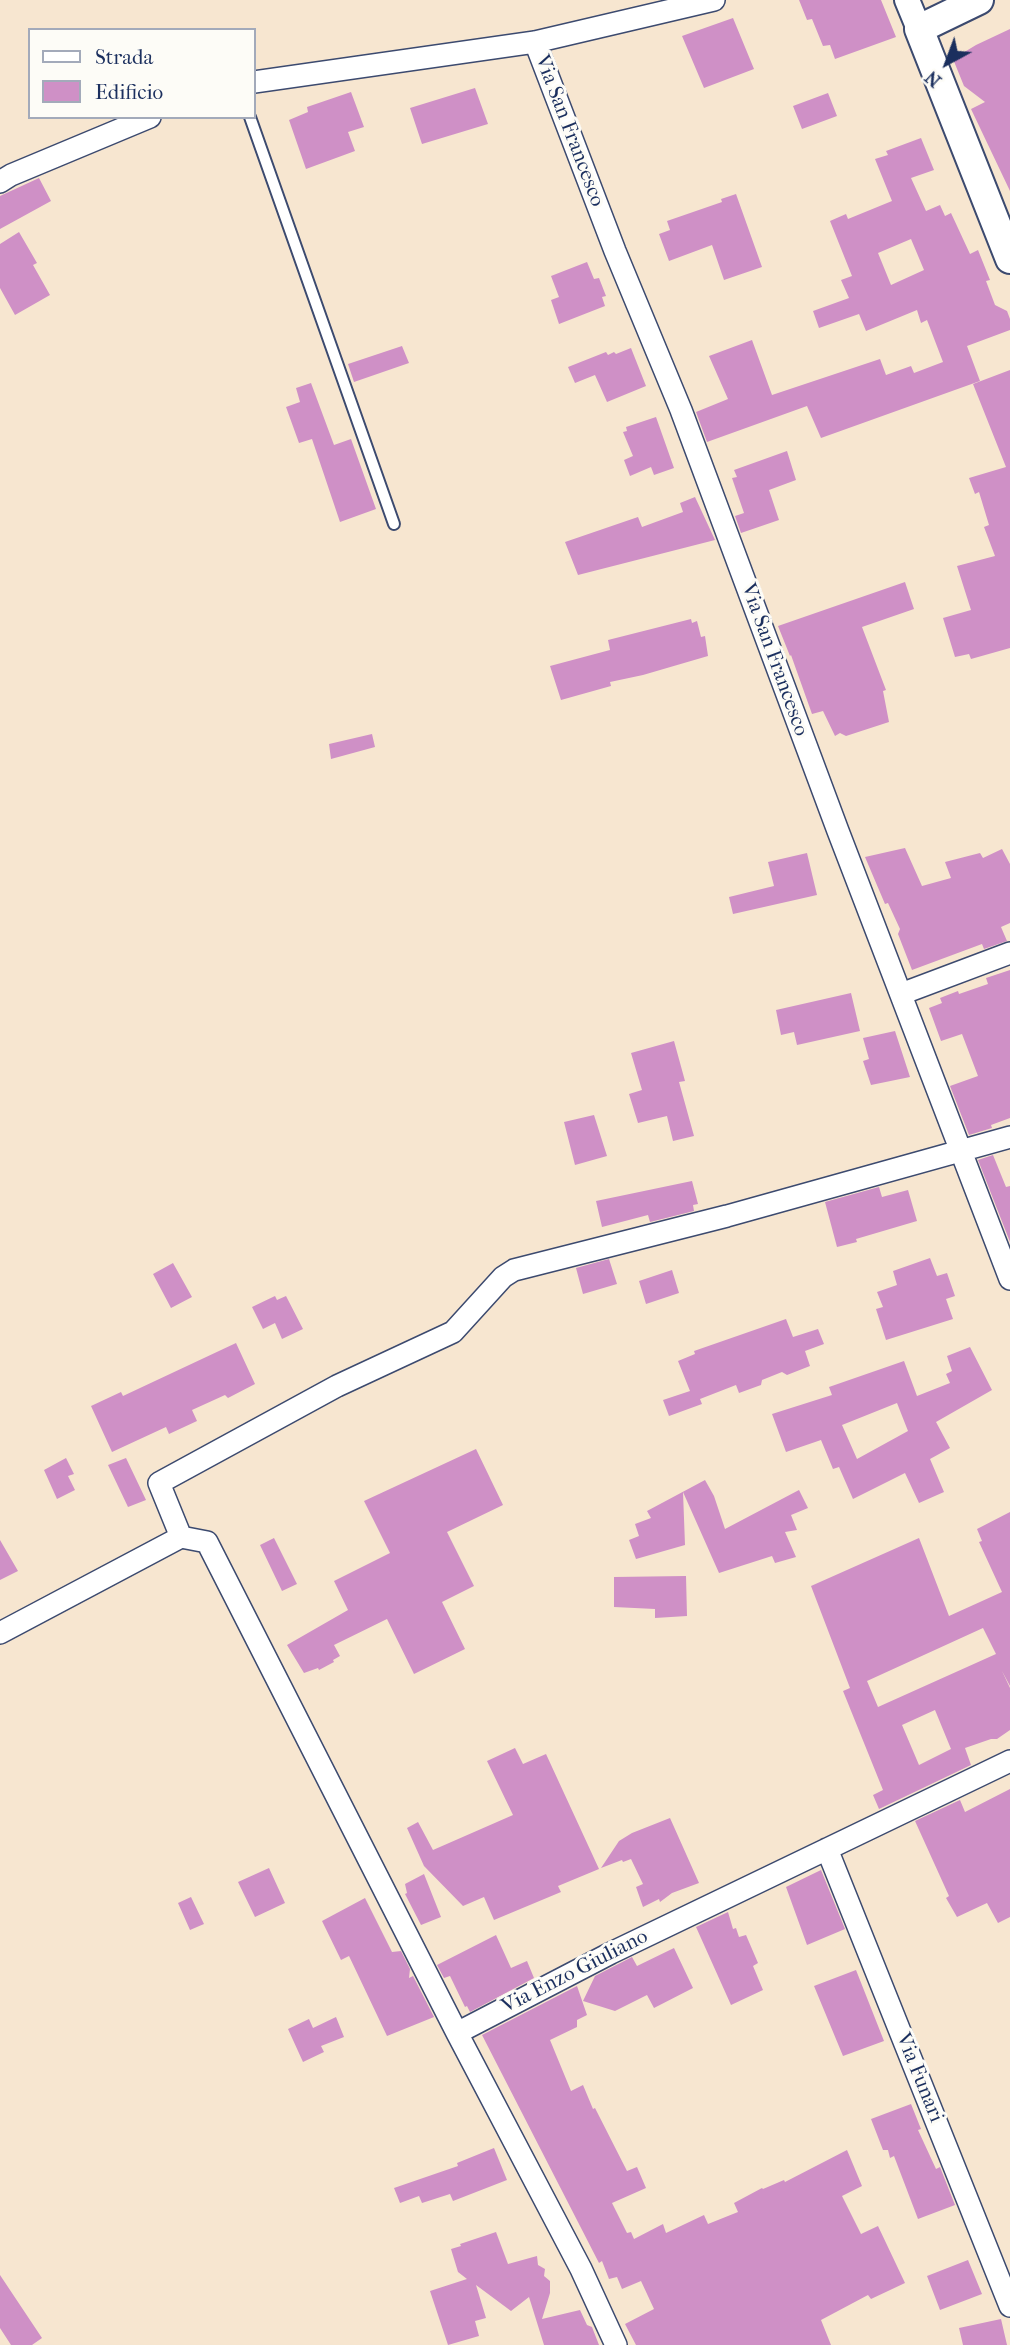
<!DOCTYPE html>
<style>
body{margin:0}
#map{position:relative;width:1010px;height:2345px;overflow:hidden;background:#f7e6d0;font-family:"IM FELL French Canon",serif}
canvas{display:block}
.legend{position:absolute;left:28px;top:28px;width:228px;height:91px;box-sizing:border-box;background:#fdfcf7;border:2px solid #a3aaba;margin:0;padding:9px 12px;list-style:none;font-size:21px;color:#1b2f5e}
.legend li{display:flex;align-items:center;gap:14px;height:35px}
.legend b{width:35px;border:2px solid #a3aaba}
.north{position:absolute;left:912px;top:28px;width:70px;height:70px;-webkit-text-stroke:5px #fdfcf7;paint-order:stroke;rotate:221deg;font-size:19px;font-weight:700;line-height:28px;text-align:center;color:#1b2f5e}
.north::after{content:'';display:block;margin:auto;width:24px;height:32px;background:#1b2f5e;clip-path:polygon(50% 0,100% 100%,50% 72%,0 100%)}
</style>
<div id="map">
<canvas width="1010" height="2345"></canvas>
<ul class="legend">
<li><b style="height:9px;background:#fff"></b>Strada</li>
<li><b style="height:19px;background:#cf90c6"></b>Edificio</li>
</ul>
<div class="north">N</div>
</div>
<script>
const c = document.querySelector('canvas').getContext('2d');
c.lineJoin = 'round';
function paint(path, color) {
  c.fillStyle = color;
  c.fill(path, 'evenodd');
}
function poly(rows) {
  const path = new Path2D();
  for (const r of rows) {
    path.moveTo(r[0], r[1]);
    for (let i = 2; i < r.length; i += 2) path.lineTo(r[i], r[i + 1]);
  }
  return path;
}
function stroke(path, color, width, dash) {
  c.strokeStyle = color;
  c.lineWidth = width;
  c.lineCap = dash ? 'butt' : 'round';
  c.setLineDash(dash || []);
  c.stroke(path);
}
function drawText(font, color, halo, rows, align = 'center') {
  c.font = font + ' "IM FELL French Canon",serif';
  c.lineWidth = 6;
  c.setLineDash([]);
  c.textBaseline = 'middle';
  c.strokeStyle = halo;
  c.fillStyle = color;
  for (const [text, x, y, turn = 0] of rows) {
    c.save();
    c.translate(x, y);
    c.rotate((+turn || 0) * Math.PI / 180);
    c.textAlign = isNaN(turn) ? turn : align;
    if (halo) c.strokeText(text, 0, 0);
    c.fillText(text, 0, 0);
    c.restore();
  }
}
const building = poly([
 [799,0,881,0,896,37,835,59,830,45,823,46,812,19,807,20],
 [733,18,754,69,704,88,682,36],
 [1010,29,1010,191,971,109,985,102,964,86,953,59,976,45],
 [475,88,488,124,422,144,410,108],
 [351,92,364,127,348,132,355,151,306,169,289,120,308,112,307,107],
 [828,93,837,116,802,129,793,106],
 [921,138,934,170,911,178,926,211,940,205,945,216,951,213,970,254,978,250,990,280,986,281,995,305,1007,311,1010,319,1010,330,967,346,980,381,821,438,807,406,707,442,696,412,728,399,709,356,752,340,772,395,880,359,886,375,911,366,914,373,943,362,927,320,921,323,917,310,866,331,859,314,819,328,813,311,849,298,841,280,852,276,830,221,846,214,848,219,892,201,875,159,888,155,886,151],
 [911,239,924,270,891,285,878,253],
 [39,178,51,201,0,229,0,196],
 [736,194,762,267,724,280,712,245,669,261,659,234,670,230,667,221,722,202,721,199],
 [19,232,37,263,33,265,50,295,15,315,0,288,0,244],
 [587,262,594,279,599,278,606,296,602,297,605,306,559,324,551,300,559,297,551,276],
 [402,346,409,363,354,382,348,364],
 [631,348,646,386,607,402,595,375,575,383,568,367,606,352,608,355,614,352,616,354],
 [1010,370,1010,648,971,659,969,654,955,657,943,618,971,610,957,566,995,556,984,527,989,525,979,492,975,494,969,478,1006,467,973,384],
 [311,383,334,445,351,439,376,509,340,522,312,439,299,443,286,407,300,402,296,388],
 [656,417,674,468,654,475,651,467,630,476,624,460,633,456,623,432,627,431,626,427],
 [787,451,796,480,769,490,779,520,741,533,735,516,744,513,732,478,737,477,734,470],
 [695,497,715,540,578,575,565,542,638,517,642,527,683,512,680,503],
 [905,582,914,609,862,627,886,690,883,691,889,722,846,736,840,733,835,736,823,711,812,714,791,655,790,656,778,626],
 [691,619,692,623,697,621,701,637,705,636,708,656,643,675,610,682,611,686,561,700,550,666,610,650,608,640],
 [372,734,375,747,331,759,329,744],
 [905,848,922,886,951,878,945,862,980,853,983,858,1002,849,1010,864,1010,923,1001,927,1007,941,984,949,982,944,912,970,898,934,900,929,888,903,885,904,865,857],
 [807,853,817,895,733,914,729,897,774,886,768,862],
 [1010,970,1010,1118,991,1125,992,1128,969,1135,950,1086,978,1076,962,1034,941,1041,929,1008,942,1003,940,998,958,991,959,994,988,984,986,978],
 [851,993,860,1031,797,1045,794,1032,781,1035,776,1010],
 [895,1031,910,1077,871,1085,863,1061,869,1059,863,1038],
 [674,1041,685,1081,679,1082,694,1136,673,1141,667,1116,638,1123,629,1094,642,1090,631,1053],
 [594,1115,607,1156,575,1165,564,1122],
 [993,1155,1006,1187,1010,1186,1010,1242,978,1160],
 [692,1181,698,1204,693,1205,694,1211,650,1222,648,1215,602,1227,596,1201],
 [879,1187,882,1197,908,1190,917,1221,856,1239,857,1242,837,1247,825,1202],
 [930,1258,937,1276,947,1273,955,1296,946,1299,953,1319,886,1340,876,1309,883,1307,877,1292,897,1285,893,1271],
 [609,1259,617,1284,583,1294,576,1268],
 [173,1263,192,1297,171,1308,153,1274],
 [672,1270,679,1293,646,1304,639,1281],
 [275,1296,277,1300,286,1296,303,1329,282,1339,275,1323,263,1329,252,1307],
 [786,1319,793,1337,818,1329,824,1344,805,1351,810,1366,787,1375,782,1372,762,1380,761,1385,739,1393,736,1385,700,1399,702,1404,669,1416,663,1400,690,1391,678,1361,695,1354,694,1351],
 [236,1343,255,1384,228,1398,225,1395,192,1410,197,1421,169,1434,166,1427,112,1452,91,1406,121,1392,123,1396],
 [970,1347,992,1390,936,1422,950,1448,930,1459,944,1492,919,1503,905,1473,853,1499,839,1467,833,1469,821,1440,786,1452,772,1414,832,1395,829,1387,904,1361,917,1396,950,1383,946,1374,952,1371,947,1356],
 [897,1403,908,1431,857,1459,842,1425],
 [476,1449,503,1505,447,1532,474,1586,442,1602,465,1649,414,1674,387,1619,334,1645,340,1656,333,1660,334,1662,319,1670,318,1668,304,1673,287,1645,348,1610,334,1581,390,1553,364,1501],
 [66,1458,74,1474,68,1476,75,1490,57,1499,44,1470],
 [126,1458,146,1500,128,1507,108,1465],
 [705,1480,714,1496,725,1529,799,1490,808,1508,791,1515,797,1530,785,1532,796,1557,775,1563,772,1556,719,1573,683,1492,685,1545,636,1559,629,1540,639,1536,635,1524,651,1518,647,1511],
 [1010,1512,1010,1686,1002,1671,1010,1688,1010,1730,997,1739,991,1739,965,1748,971,1765,879,1809,873,1795,883,1790,843,1691,850,1688,811,1586,919,1538,949,1616,1002,1592,979,1542,982,1541,977,1529],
 [983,1628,996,1654,878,1707,867,1681],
 [935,1710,951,1749,919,1765,902,1725],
 [274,1538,297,1584,282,1591,260,1545],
 [0,1540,18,1571,0,1580],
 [686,1576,687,1616,655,1618,655,1609,614,1607,614,1577],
 [515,1748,523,1764,546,1754,599,1869,558,1886,561,1892,494,1920,484,1897,463,1906,424,1866,407,1828,418,1822,433,1850,513,1815,487,1761],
 [1010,1789,1010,1917,998,1923,987,1903,957,1917,946,1898,949,1896,915,1821,960,1800,965,1812],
 [670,1818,699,1883,672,1893,660,1902,659,1899,643,1907,636,1887,643,1884,631,1859,623,1862,622,1860,601,1868,619,1841,632,1833],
 [269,1868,285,1903,255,1917,238,1882],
 [821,1870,845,1929,807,1945,786,1887],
 [424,1874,441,1917,421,1925,405,1894,407,1893,405,1884],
 [191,1897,204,1924,190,1930,178,1903],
 [365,1898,392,1952,401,1951,410,1969,409,1978,413,1976,434,2017,387,2036,349,1956,341,1960,322,1921],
 [728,1912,733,1929,736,1928,739,1937,746,1935,758,1963,753,1966,763,1990,731,2005,696,1927],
 [496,1935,511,1968,527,1961,534,1978,470,2012,467,2006,465,2007,450,1976,444,1978,437,1965],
 [674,1948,693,1988,654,2008,647,1995,615,2011,583,2001,595,1976,632,1957,637,1966],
 [856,1970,884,2041,843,2056,814,1986],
 [577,1986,587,2015,577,2020,577,2027,550,2040,571,2091,583,2085,593,2109,595,2108,627,2171,637,2167,646,2188,612,2203,627,2233,631,2232,634,2239,663,2224,666,2233,704,2215,708,2224,738,2212,734,2203,762,2188,763,2189,784,2180,785,2182,847,2150,862,2186,842,2196,861,2234,878,2226,905,2283,871,2299,868,2295,821,2320,831,2345,636,2345,625,2324,654,2309,641,2281,622,2289,617,2277,609,2279,602,2261,599,2263,482,2035],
 [336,2017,344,2037,321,2046,324,2052,303,2062,288,2029,309,2019,313,2028],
 [911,2104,921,2129,918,2130,936,2169,940,2167,955,2205,918,2219,894,2156,890,2158,888,2150,883,2150,871,2119],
 [494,2148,507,2180,453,2201,450,2194,422,2203,419,2196,400,2203,394,2188,458,2166,457,2163],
 [496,2232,508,2264,537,2256,538,2265,545,2269,544,2276,550,2281,550,2293,542,2319,580,2310,587,2325,592,2327,599,2345,544,2345,529,2297,511,2311,476,2285,486,2318,475,2321,479,2336,448,2345,430,2291,467,2279,458,2272,451,2249,461,2246,460,2244],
 [968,2260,982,2294,940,2310,927,2276],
 [0,2275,42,2338,32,2345,11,2345,0,2328],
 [1001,2319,1007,2345,963,2345,959,2328]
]);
const service = poly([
 [250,117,394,524]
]);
const minor = poly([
 [535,42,615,251,681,410,838,831,1010,1279],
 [254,82,535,42,714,0],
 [0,182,11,175,150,117],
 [901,994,1010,953],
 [181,1537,159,1483,337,1386,453,1332,503,1277,514,1270,727,1216,1010,1137],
 [0,1633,181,1537,207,1542,457,2033,581,2269,616,2345],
 [827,1849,1010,2306],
 [457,2033,611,1953,1010,1761]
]);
const tertiary = poly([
 [907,0,919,29]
]);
const secondary = poly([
 [979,0,919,29,1010,259]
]);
const streetNames = [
 ["Via San Francesco",569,131,69],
 ["Via San Francesco",774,660,70],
 ["Via Enzo Giuliano",575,1972,-27],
 ["Via Funari",919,2078,68]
];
paint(building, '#cf90c6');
stroke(service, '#3c4a6f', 14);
stroke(minor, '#3c4a6f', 24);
stroke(tertiary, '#3c4a6f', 28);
stroke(secondary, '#3c4a6f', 32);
stroke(service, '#fff', 10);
stroke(minor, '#fff', 21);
stroke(tertiary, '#fff', 24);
stroke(secondary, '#fff', 28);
drawText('21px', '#1b2f5e', '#fdfcf7', streetNames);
</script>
